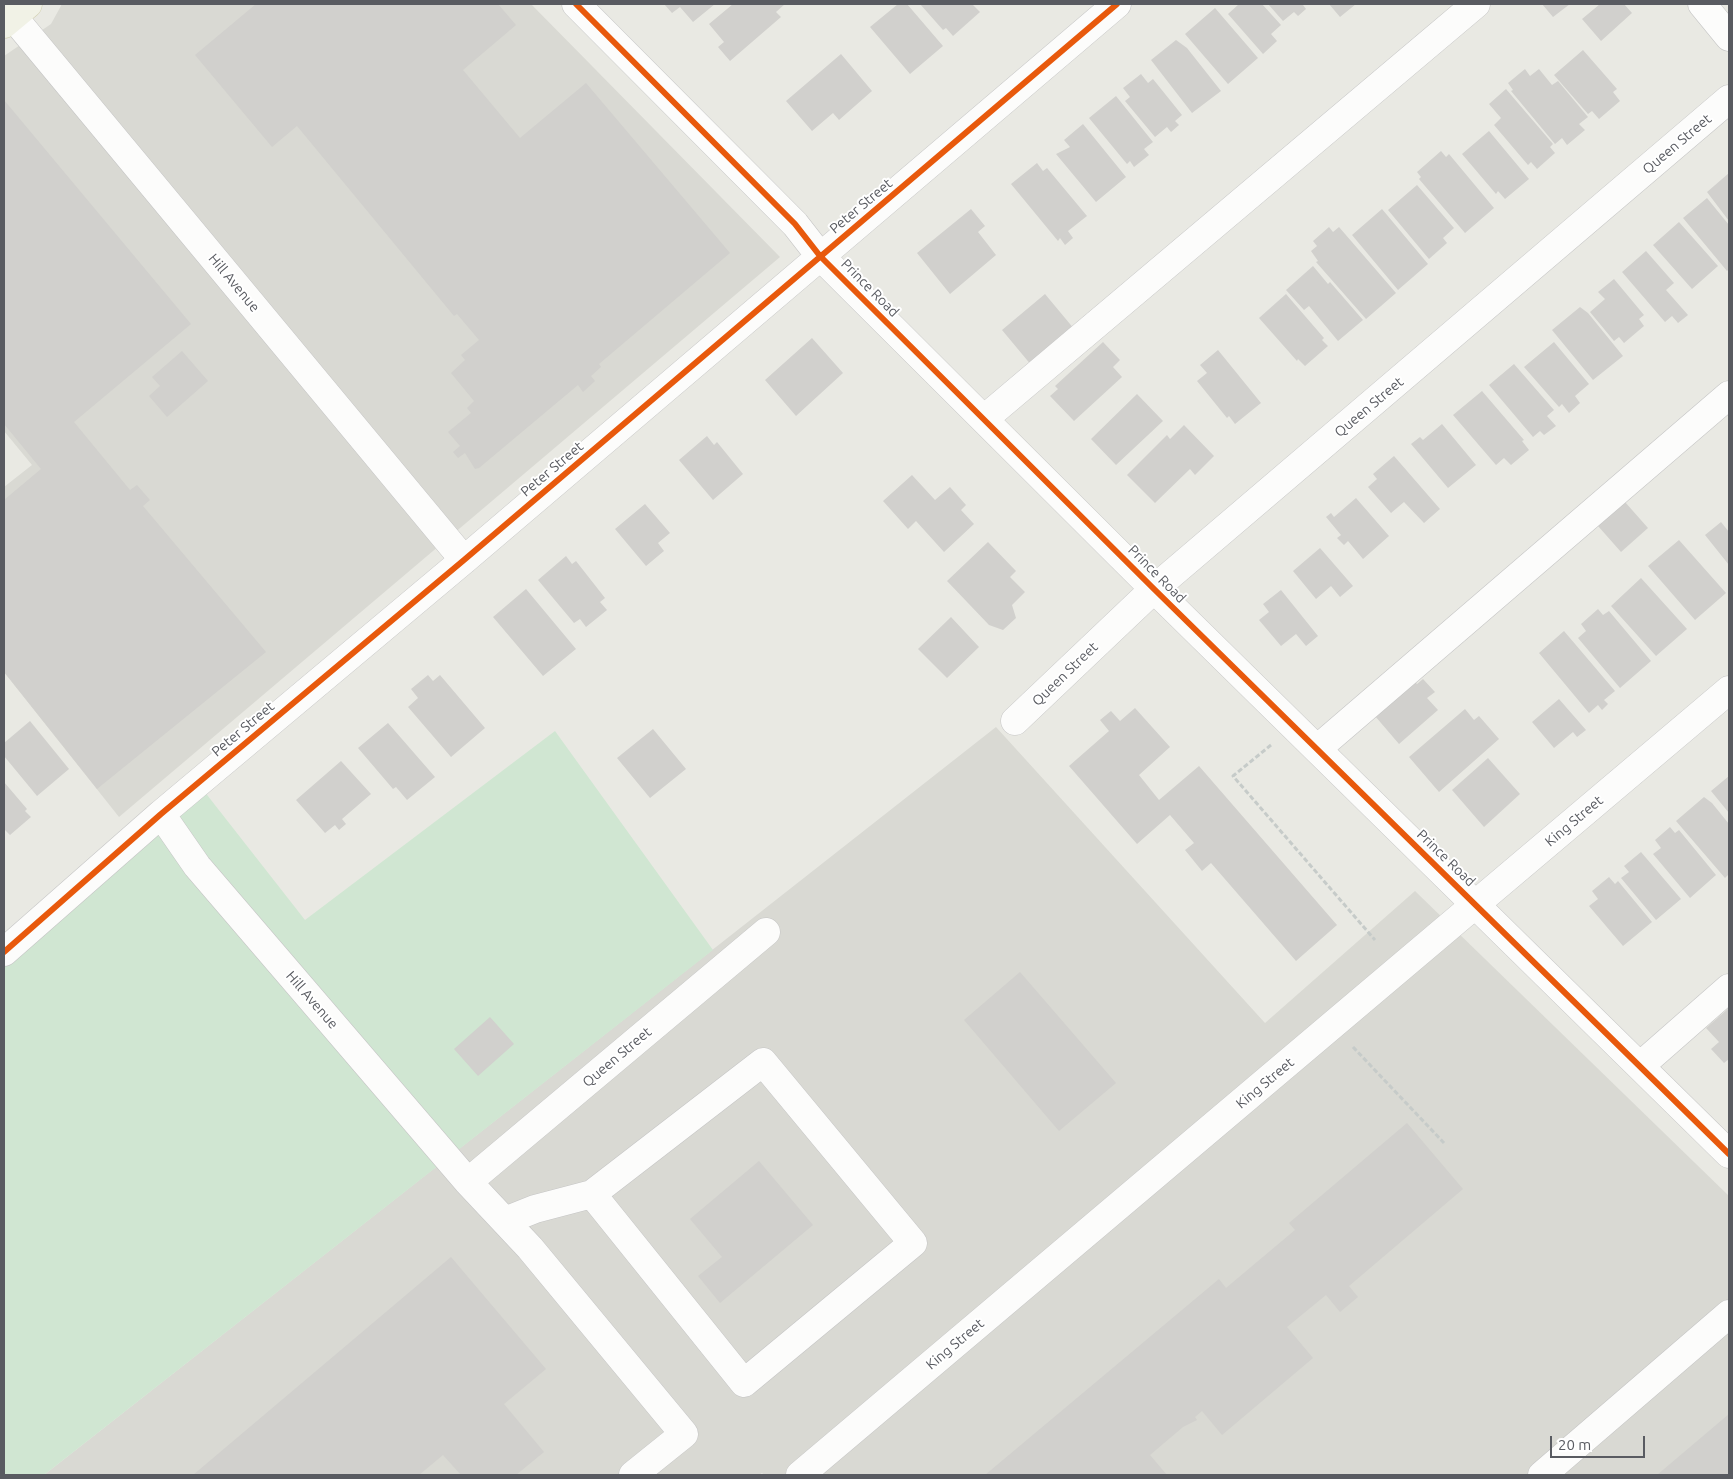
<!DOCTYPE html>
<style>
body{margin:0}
#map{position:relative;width:1733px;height:1479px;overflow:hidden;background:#e9e9e3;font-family:Ubuntu,sans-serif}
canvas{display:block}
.frame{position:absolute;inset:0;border:5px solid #595b61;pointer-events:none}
.scale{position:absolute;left:1550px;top:1436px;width:95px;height:22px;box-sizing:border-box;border:2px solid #595b61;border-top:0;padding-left:6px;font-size:15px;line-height:18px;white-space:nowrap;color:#595b61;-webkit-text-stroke:4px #fff;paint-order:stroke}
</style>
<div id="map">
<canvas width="1733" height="1479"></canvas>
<div class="frame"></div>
<div class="scale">20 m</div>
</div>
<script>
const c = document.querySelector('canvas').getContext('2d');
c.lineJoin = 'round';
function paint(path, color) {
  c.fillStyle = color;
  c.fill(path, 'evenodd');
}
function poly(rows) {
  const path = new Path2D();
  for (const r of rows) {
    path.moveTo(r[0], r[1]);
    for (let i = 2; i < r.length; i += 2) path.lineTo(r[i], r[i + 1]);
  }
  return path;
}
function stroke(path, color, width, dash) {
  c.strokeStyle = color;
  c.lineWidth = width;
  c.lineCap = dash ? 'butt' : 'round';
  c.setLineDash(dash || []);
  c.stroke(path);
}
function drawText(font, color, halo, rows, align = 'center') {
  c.font = font + ' Ubuntu,sans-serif';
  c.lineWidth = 4;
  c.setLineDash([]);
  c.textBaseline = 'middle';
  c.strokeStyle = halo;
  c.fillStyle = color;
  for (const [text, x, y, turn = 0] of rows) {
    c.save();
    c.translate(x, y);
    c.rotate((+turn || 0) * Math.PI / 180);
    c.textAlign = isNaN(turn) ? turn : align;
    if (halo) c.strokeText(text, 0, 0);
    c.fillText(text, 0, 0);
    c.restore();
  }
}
const industrial = poly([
 [62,4,531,4,780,257,119,817,4,672,4,487,32,465,4,431,4,56,51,24],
 [996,727,1265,1023,1415,891,1729,1196,1729,1475,764,1475,762,1473,759,1475,44,1475]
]);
const green = poly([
 [555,731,713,950,44,1475,4,1475,4,960,204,791,305,920]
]);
const building = poly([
 [256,4,498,4,516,25,463,70,520,138,586,83,730,253,599,364,601,367,591,376,595,381,583,392,578,385,479,468,475,469,465,453,458,458,453,452,460,446,448,432,471,413,467,408,474,401,451,373,465,360,461,355,479,340,457,314,454,316,297,126,272,147,195,55],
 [664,4,715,4,693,22,680,7,672,13],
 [733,4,785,4,776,12,781,17,730,61,718,47,724,42,709,24],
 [898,4,907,4,943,46,910,74,870,27],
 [920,4,972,4,980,12,953,36,946,28,943,30],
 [1239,4,1262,4,1281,25,1271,34,1277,41,1263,54,1228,14],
 [1268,4,1304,4,1303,5,1306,9,1298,16,1294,12,1283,21],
 [1329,4,1356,4,1340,17],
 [1542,4,1570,4,1553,17],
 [1600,4,1624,4,1632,13,1601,41,1582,19],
 [1215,8,1258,58,1228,84,1185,34],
 [1176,40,1187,48,1221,91,1192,113,1151,60],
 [1583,50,1617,89,1613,92,1620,101,1599,119,1592,111,1588,114,1554,75],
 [841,54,872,91,839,120,833,113,812,131,786,101],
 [1525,69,1530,76,1539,69,1552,85,1558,81,1588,117,1579,124,1585,130,1567,145,1562,138,1555,144,1511,91,1513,90,1508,83],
 [1141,74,1148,83,1153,79,1182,115,1175,121,1179,125,1171,132,1167,127,1155,137,1125,101,1130,97,1123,88],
 [1506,89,1553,144,1550,147,1555,153,1537,169,1531,162,1528,165,1494,125,1501,118,1489,104],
 [1116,96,1153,142,1144,149,1149,155,1134,167,1130,161,1127,164,1089,118],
 [4,100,191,324,74,422,130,490,137,485,150,500,143,506,266,652,97,789,4,672,4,500,41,469,4,424],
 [1083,124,1126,177,1096,202,1056,154,1070,147,1064,140],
 [1489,131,1529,179,1505,199,1498,191,1496,194,1462,154],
 [1441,151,1446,157,1449,154,1494,208,1465,233,1419,179,1421,177,1417,172],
 [1037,163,1043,171,1047,168,1087,216,1068,231,1073,238,1065,245,1060,238,1058,241,1011,184],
 [1729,173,1729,221,1707,192],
 [1417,185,1454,228,1443,238,1447,243,1429,259,1388,210],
 [1707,198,1729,225,1729,269,1727,271,1683,218],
 [971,209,985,226,978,232,996,255,950,294,917,253],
 [1382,209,1428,264,1398,290,1352,235],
 [1679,222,1718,266,1692,289,1653,245],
 [1329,227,1333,232,1339,227,1396,293,1366,319,1316,262,1318,261,1311,251,1317,246,1313,241],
 [1646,251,1674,283,1666,290,1688,315,1678,323,1672,316,1665,322,1622,272],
 [1313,266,1328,284,1330,282,1363,320,1338,341,1309,306,1304,310,1286,290],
 [1614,279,1644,315,1639,319,1644,326,1624,343,1619,337,1614,341,1590,312,1605,299,1598,292],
 [1045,294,1075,330,1032,366,1002,330],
 [1286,294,1324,338,1322,340,1328,346,1305,366,1298,359,1297,361,1259,318],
 [1580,307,1588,313,1623,356,1593,380,1552,330],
 [812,338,843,373,796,416,765,380],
 [1103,342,1120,360,1113,367,1122,377,1074,421,1050,396,1058,389,1055,386],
 [1554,342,1589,384,1575,396,1580,403,1569,413,1562,404,1559,407,1524,367],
 [1218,350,1261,403,1235,424,1229,416,1227,418,1197,381,1207,373,1200,365],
 [182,351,208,381,167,417,149,396,160,386,152,377],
 [1514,364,1554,410,1547,416,1556,426,1544,435,1540,431,1533,437,1489,385],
 [1482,391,1524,440,1522,441,1529,450,1511,465,1504,458,1496,465,1453,415],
 [1137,394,1163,421,1116,465,1091,439],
 [1442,424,1476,465,1448,488,1411,444,1420,437,1423,440],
 [1184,425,1214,456,1195,475,1190,469,1155,503,1127,475,1167,435,1170,439],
 [707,436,714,445,717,442,743,474,713,500,679,460],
 [1394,456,1440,509,1424,523,1404,502,1391,513,1368,487,1377,479,1373,474],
 [912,475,935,500,950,487,966,505,961,510,974,524,944,552,916,521,908,529,883,501],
 [1356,498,1389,536,1363,559,1348,541,1344,545,1337,538,1341,535,1326,517,1331,513,1334,517],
 [1625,502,1648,528,1621,552,1598,526],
 [645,504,670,533,658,543,664,551,646,566,615,529],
 [1721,522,1729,532,1729,565,1705,535],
 [1679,540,1726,593,1695,620,1648,566],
 [988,542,1016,571,1010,577,1025,592,1012,605,1016,618,1003,630,989,625,947,581],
 [1320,548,1353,586,1340,597,1331,586,1316,599,1293,571],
 [566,556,572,564,576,561,605,598,600,602,607,610,586,627,580,619,574,623,538,580],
 [1641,578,1687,629,1656,656,1611,606],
 [526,589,576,649,543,676,493,617],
 [1281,590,1318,636,1306,646,1296,634,1281,646,1259,620,1269,612,1263,604],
 [1598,609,1603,615,1609,611,1651,661,1620,688,1578,638,1586,631,1581,624],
 [951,617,979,647,947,678,918,649],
 [1564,631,1615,691,1604,700,1608,704,1602,710,1598,705,1589,713,1539,653],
 [428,675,433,681,440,675,485,728,451,757,408,707,418,698,411,689],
 [1423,679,1435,692,1427,698,1438,710,1399,744,1375,716,1414,681,1417,684],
 [1559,699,1586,730,1577,737,1573,732,1554,748,1532,722],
 [1135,708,1170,747,1139,775,1159,800,1199,766,1337,925,1296,961,1211,863,1202,871,1185,850,1194,843,1170,815,1137,844,1069,766,1109,731,1100,720,1111,711,1120,721],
 [1465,709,1474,720,1479,716,1499,739,1439,792,1409,757],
 [30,721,69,769,37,796,4,756,4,743],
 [388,723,435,777,407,800,396,787,393,789,358,748],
 [653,729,686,769,650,798,617,758],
 [1488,758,1520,794,1484,827,1452,790],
 [341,761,371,794,342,819,346,824,339,830,335,825,325,833,296,800],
 [1729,776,1729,813,1711,791],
 [4,782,27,809,25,811,31,817,10,835,5,830,4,831],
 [1704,797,1712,803,1729,824,1729,874,1725,878,1676,821],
 [1670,827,1675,833,1679,830,1716,875,1690,898,1653,854,1661,848,1655,840],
 [1641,852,1681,899,1656,920,1621,878,1629,872,1624,866],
 [1609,877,1615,884,1618,881,1652,922,1623,946,1589,906,1598,899,1592,891],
 [1020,972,1116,1083,1059,1131,964,1020],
 [1729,1008,1729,1059,1724,1063,1711,1049,1719,1042,1706,1028],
 [490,1017,514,1044,478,1076,454,1049],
 [1407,1123,1463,1189,1349,1286,1358,1297,1340,1312,1326,1295,1287,1327,1313,1358,1222,1435,1202,1411,1195,1417,1197,1420,1183,1427,1150,1455,1167,1475,985,1475,1219,1279,1226,1288,1295,1230,1289,1223],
 [759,1161,813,1225,720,1303,698,1276,722,1257,690,1219],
 [451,1257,546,1369,504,1404,544,1452,516,1475,461,1475,443,1455,419,1475,193,1475],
 [1729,1414,1729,1475,1657,1475]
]);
const path = poly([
 [1271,745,1233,776,1375,940],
 [1353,1047,1444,1143]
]);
const minor = poly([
 [576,4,795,224,820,256,850,286,1154,589,1729,1154],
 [1702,4,1729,37],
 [4,6,464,560],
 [984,419,1476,4],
 [1015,721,1154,589,1729,99],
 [1317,749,1729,395],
 [161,814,197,866,468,1182,530,1248,684,1434,633,1475],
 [4,952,161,814,464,560,1117,4],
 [1640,1066,1729,988],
 [468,1182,766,932],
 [505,1221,535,1209,592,1194,744,1383,913,1243,763,1062,592,1194],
 [800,1475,1729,690],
 [1542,1475,1729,1314]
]);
const major = poly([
 [4,24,28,4]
]);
const cycleway = poly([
 [576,4,795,224,820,256,850,286,1154,589,1729,1154],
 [4,952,161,814,464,560,1117,4]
]);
const streetNames = [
 ["Queen Street",1677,144,-40],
 ["Peter Street",861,206,-40],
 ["Hill Avenue",234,283,50],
 ["Prince Road",870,288,45],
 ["Queen Street",1369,407,-40],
 ["Peter Street",552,469,-40],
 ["Prince Road",1157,574,45],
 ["Queen Street",1065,674,-44],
 ["Peter Street",243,729,-40],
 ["King Street",1574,821,-40],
 ["Prince Road",1446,858,44],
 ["Hill Avenue",312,1000,49],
 ["Queen Street",617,1057,-40],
 ["King Street",1265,1083,-40],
 ["King Street",955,1344,-40]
];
paint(industrial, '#d9d9d3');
paint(green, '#d0e6d2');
paint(building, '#d1d0cd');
stroke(minor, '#c5c5c5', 29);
stroke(major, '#d1cfb0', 29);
stroke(path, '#c6cbc9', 3, [5, 2.5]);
stroke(minor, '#fcfcfb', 28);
stroke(major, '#f1f2e6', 28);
stroke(cycleway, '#e8590c', 6);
drawText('14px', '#595b61', '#fff', streetNames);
</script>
